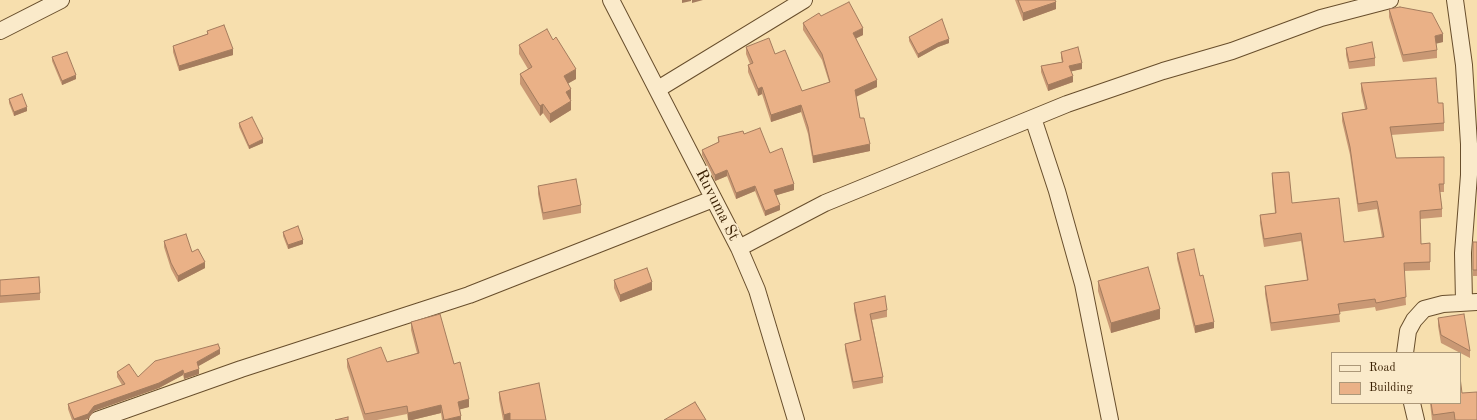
<!DOCTYPE html>
<style>
body{margin:0}
#map{position:relative;width:1477px;height:420px;overflow:hidden;background:#f7dfae;font-family:"Old Standard TT",serif}
canvas{display:block}
.legend{position:absolute;left:1331px;top:352px;width:130px;height:52px;box-sizing:border-box;background:#faeaca;border:1px solid #ac9879;margin:0;padding:5px 7px;list-style:none;font-size:12px;color:#381e00}
.legend li{display:flex;align-items:center;gap:8px;height:20px}
.legend b{width:20px;border:1px solid #ac9879}
</style>
<div id="map">
<canvas width="1477" height="420"></canvas>
<ul class="legend">
<li><b style="height:5px;background:#faeaca"></b>Road</li>
<li><b style="height:11px;background:#eab187"></b>Building</li>
</ul>
</div>
<script>
const c = document.querySelector('canvas').getContext('2d');
c.lineJoin = 'round';
function poly(rows) {
  const path = new Path2D();
  for (const r of rows) {
    path.moveTo(r[0], r[1]);
    for (let i = 2; i < r.length; i += 2) path.lineTo(r[i], r[i + 1]);
  }
  return path;
}
function stroke(path, color, width, dash) {
  c.strokeStyle = color;
  c.lineWidth = width;
  c.lineCap = dash ? 'butt' : 'round';
  c.setLineDash(dash || []);
  c.stroke(path);
}
function paint(path, color) {
  c.fillStyle = color;
  c.fill(path, 'evenodd');
}
function drawText(font, color, halo, rows, align = 'center') {
  c.font = font + ' "Old Standard TT",serif';
  c.lineWidth = 4;
  c.setLineDash([]);
  c.textBaseline = 'middle';
  c.strokeStyle = halo;
  c.fillStyle = color;
  for (const [text, x, y, turn = 0] of rows) {
    c.save();
    c.translate(x, y);
    c.rotate((+turn || 0) * Math.PI / 180);
    c.textAlign = isNaN(turn) ? turn : align;
    if (halo) c.strokeText(text, 0, 0);
    c.fillText(text, 0, 0);
    c.restore();
  }
}
const minor = poly([
 [611,0,739,248,757,290,796,420],
 [1455,0,1464,65,1469,144,1469,175,1463,253,1464,302],
 [0,31,61,0],
 [658,89,804,0],
 [1033,118,1057,191,1083,284,1110,420],
 [739,248,825,203,1067,104,1163,71,1232,51,1321,18,1390,0],
 [1405,353,1408,331,1414,320,1424,309,1443,304,1477,302],
 [1412,403,1416,420],
 [97,420,241,369,469,295,713,199]
]);
const wall = poly([
 [1015,0,1055,0,1056,9,1023,21],
 [1389,9,1443,42,1436,43,1437,50,1437,58,1403,62,1389,17],
 [821,16,863,35,856,38,877,87,856,97,860,118,870,151,813,163,808,134,801,112,771,122,762,94,758,96,748,72,748,65,750,64,746,54,746,47,775,54,802,91,829,82,822,60,803,30,803,23],
 [207,31,233,55,179,71,173,52,173,46,207,34],
 [909,37,949,43,938,47,918,58,909,41],
 [519,45,576,79,568,83,571,99,571,110,550,123,543,113,540,116,520,84,520,74,528,69,519,54],
 [1346,48,1375,58,1375,66,1349,69,1346,55],
 [1061,52,1082,69,1071,71,1073,82,1048,91,1041,72,1041,66,1062,62,1061,58],
 [52,57,76,79,62,85,52,61],
 [1361,83,1438,103,1444,123,1444,131,1391,135,1396,158,1444,157,1444,192,1440,192,1442,209,1442,217,1420,219,1421,244,1430,243,1430,270,1404,271,1406,305,1376,311,1375,307,1339,312,1340,322,1271,331,1265,294,1265,286,1307,280,1301,241,1264,247,1260,223,1260,215,1275,213,1272,181,1272,173,1292,203,1344,242,1382,237,1377,209,1358,212,1350,155,1342,121,1342,113,1365,109,1361,91],
 [9,99,27,111,14,116,9,103],
 [239,123,263,143,249,149,239,127],
 [744,134,770,153,794,190,776,195,780,210,765,216,755,191,736,199,727,176,715,181,702,155,702,150,718,142,718,137],
 [538,186,581,205,581,213,543,220,538,194],
 [283,232,303,244,288,249,283,236],
 [164,241,192,252,205,268,178,282,171,269,164,247],
 [1473,242,1477,242,1477,276,1473,276],
 [1177,253,1214,328,1195,333,1177,259],
 [0,280,40,293,40,300,0,303],
 [614,280,652,290,620,302,614,288],
 [1098,281,1160,319,1111,333,1098,291],
 [854,303,887,310,887,317,872,320,883,377,883,383,853,389,845,350,845,344,860,340,854,310],
 [1438,318,1470,351,1470,358,1441,343,1438,326],
 [411,322,454,364,469,407,460,409,461,420,442,420,441,413,412,420,408,420,407,414,377,420,364,420,347,367,347,359,387,362,417,353,411,330],
 [220,354,198,366,199,374,184,379,183,375,159,388,94,411,88,419,84,420,72,420,68,409,68,404,122,385,117,377,117,372,138,377],
 [499,392,546,420,503,420,499,399],
 [1462,393,1477,420,1432,420,1430,403,1460,403]
]);
const shadedWall = poly([
 [682,0,691,0,691,1,682,3],
 [692,0,703,0,692,3],
 [1056,2,1056,9,1023,21,1023,13],
 [863,28,863,35,853,40,853,33],
 [1443,34,1443,42,1435,44,1435,36],
 [949,39,949,43,938,47,918,58,918,54,938,43],
 [233,49,233,55,179,71,179,66],
 [1082,63,1082,69,1069,72,1069,66],
 [576,69,576,79,564,86,564,76],
 [76,75,76,79,62,85,62,81],
 [1073,76,1073,82,1048,91,1048,85],
 [877,80,877,87,855,97,855,90],
 [762,87,762,94,758,96,758,89],
 [571,89,571,99,566,102,566,92],
 [571,101,571,110,550,123,550,114],
 [543,104,543,113,540,116,540,106],
 [801,105,801,112,771,122,771,115],
 [27,107,27,111,14,116,14,112],
 [263,139,263,143,249,149,249,146],
 [870,144,870,151,813,163,813,156],
 [727,170,727,176,715,181,715,175],
 [794,184,794,190,774,196,774,190],
 [755,186,755,191,736,199,736,193],
 [780,205,780,210,765,216,765,211],
 [303,240,303,244,288,249,288,245],
 [205,262,205,268,178,282,178,276],
 [652,282,652,290,620,302,620,295],
 [1160,309,1160,319,1111,333,1111,323],
 [1214,322,1214,328,1195,333,1195,326],
 [220,349,220,354,197,367,197,362],
 [199,369,199,374,184,379,184,374],
 [183,370,183,375,159,388,94,411,88,419,84,420,74,420,74,419,94,406],
 [469,399,469,407,458,410,458,402],
 [441,405,441,413,412,420,408,420,408,413],
 [510,413,510,420,504,420,504,415],
 [461,416,461,420,445,420]
]);
const building = poly([
 [1018,0,1055,0,1056,2,1023,13,1018,0],
 [849,2,863,28,853,33,877,80,855,90,860,118,864,118,870,144,813,156,808,127,801,105,771,115,762,87,758,89,748,65,753,63,746,47,769,38,775,54,785,50,802,91,830,82,822,54,803,23,819,13,821,16,849,2],
 [1400,7,1432,13,1443,34,1435,36,1437,50,1403,55,1389,9,1400,7],
 [942,19,949,39,938,43,918,54,909,37,942,19],
 [224,25,233,49,179,66,173,46,208,34,207,31,224,25],
 [547,29,553,40,556,37,576,69,564,76,571,89,566,92,571,101,550,114,543,104,540,106,520,74,532,67,519,45,547,29],
 [1372,42,1375,58,1349,62,1346,48,1372,42],
 [1078,47,1082,63,1069,66,1073,76,1048,85,1041,66,1063,62,1061,52,1078,47],
 [67,52,76,75,62,81,52,57,67,52],
 [1436,78,1438,103,1443,103,1444,123,1390,127,1396,158,1444,157,1444,184,1439,184,1442,209,1420,211,1421,244,1430,243,1430,262,1404,263,1406,297,1376,303,1375,299,1338,304,1340,314,1271,323,1265,286,1308,280,1301,233,1264,239,1260,215,1276,213,1272,173,1289,172,1292,203,1339,198,1344,242,1384,237,1377,201,1358,204,1350,147,1342,113,1367,109,1361,83,1436,78],
 [22,94,27,107,14,112,9,99,22,94],
 [252,117,263,139,249,146,239,123,252,117],
 [760,128,770,153,782,148,794,184,774,190,780,205,765,211,755,186,736,193,727,170,715,175,702,150,719,142,718,137,743,131,744,134,760,128],
 [576,179,581,205,543,213,538,186,576,179],
 [298,226,303,240,288,245,283,232,298,226],
 [186,234,192,252,198,249,205,262,178,276,171,263,164,241,186,234],
 [1473,242,1477,242,1477,270,1473,270,1473,242],
 [1194,249,1200,276,1203,275,1214,322,1195,326,1177,253,1194,249],
 [1148,267,1160,309,1111,323,1098,281,1148,267],
 [647,268,652,282,620,295,614,280,647,268],
 [39,277,40,293,0,296,0,280,39,277],
 [885,296,887,310,870,314,883,377,853,382,845,344,861,340,854,303,885,296],
 [440,314,454,364,460,362,469,399,458,402,461,416,444,420,441,405,408,413,407,406,365,414,347,359,381,347,387,362,419,353,411,322,440,314],
 [1464,314,1470,351,1441,335,1438,318,1464,314],
 [218,344,220,349,197,362,199,369,184,374,183,370,159,383,94,406,88,414,74,419,68,404,125,384,117,372,129,364,138,377,155,361,218,344],
 [1460,377,1462,393,1477,392,1477,420,1455,420,1454,412,1433,415,1431,403,1460,403,1460,377],
 [539,383,546,420,510,420,510,413,504,415,499,392,539,383],
 [695,402,706,420,664,420,695,402],
 [348,417,348,420,335,420,348,417]
]);
const streetNames = [
 ["Ruvuma St",717,205,63]
];
stroke(minor, '#684e2c', 18);
stroke(minor, '#faeaca', 16);
paint(wall, '#c99874');
paint(shadedWall, '#a47c5e');
paint(building, '#eab187');
stroke(building, '#a47c5e', 1);
drawText('16px', '#381e00', '#faeaca', streetNames);
</script>
